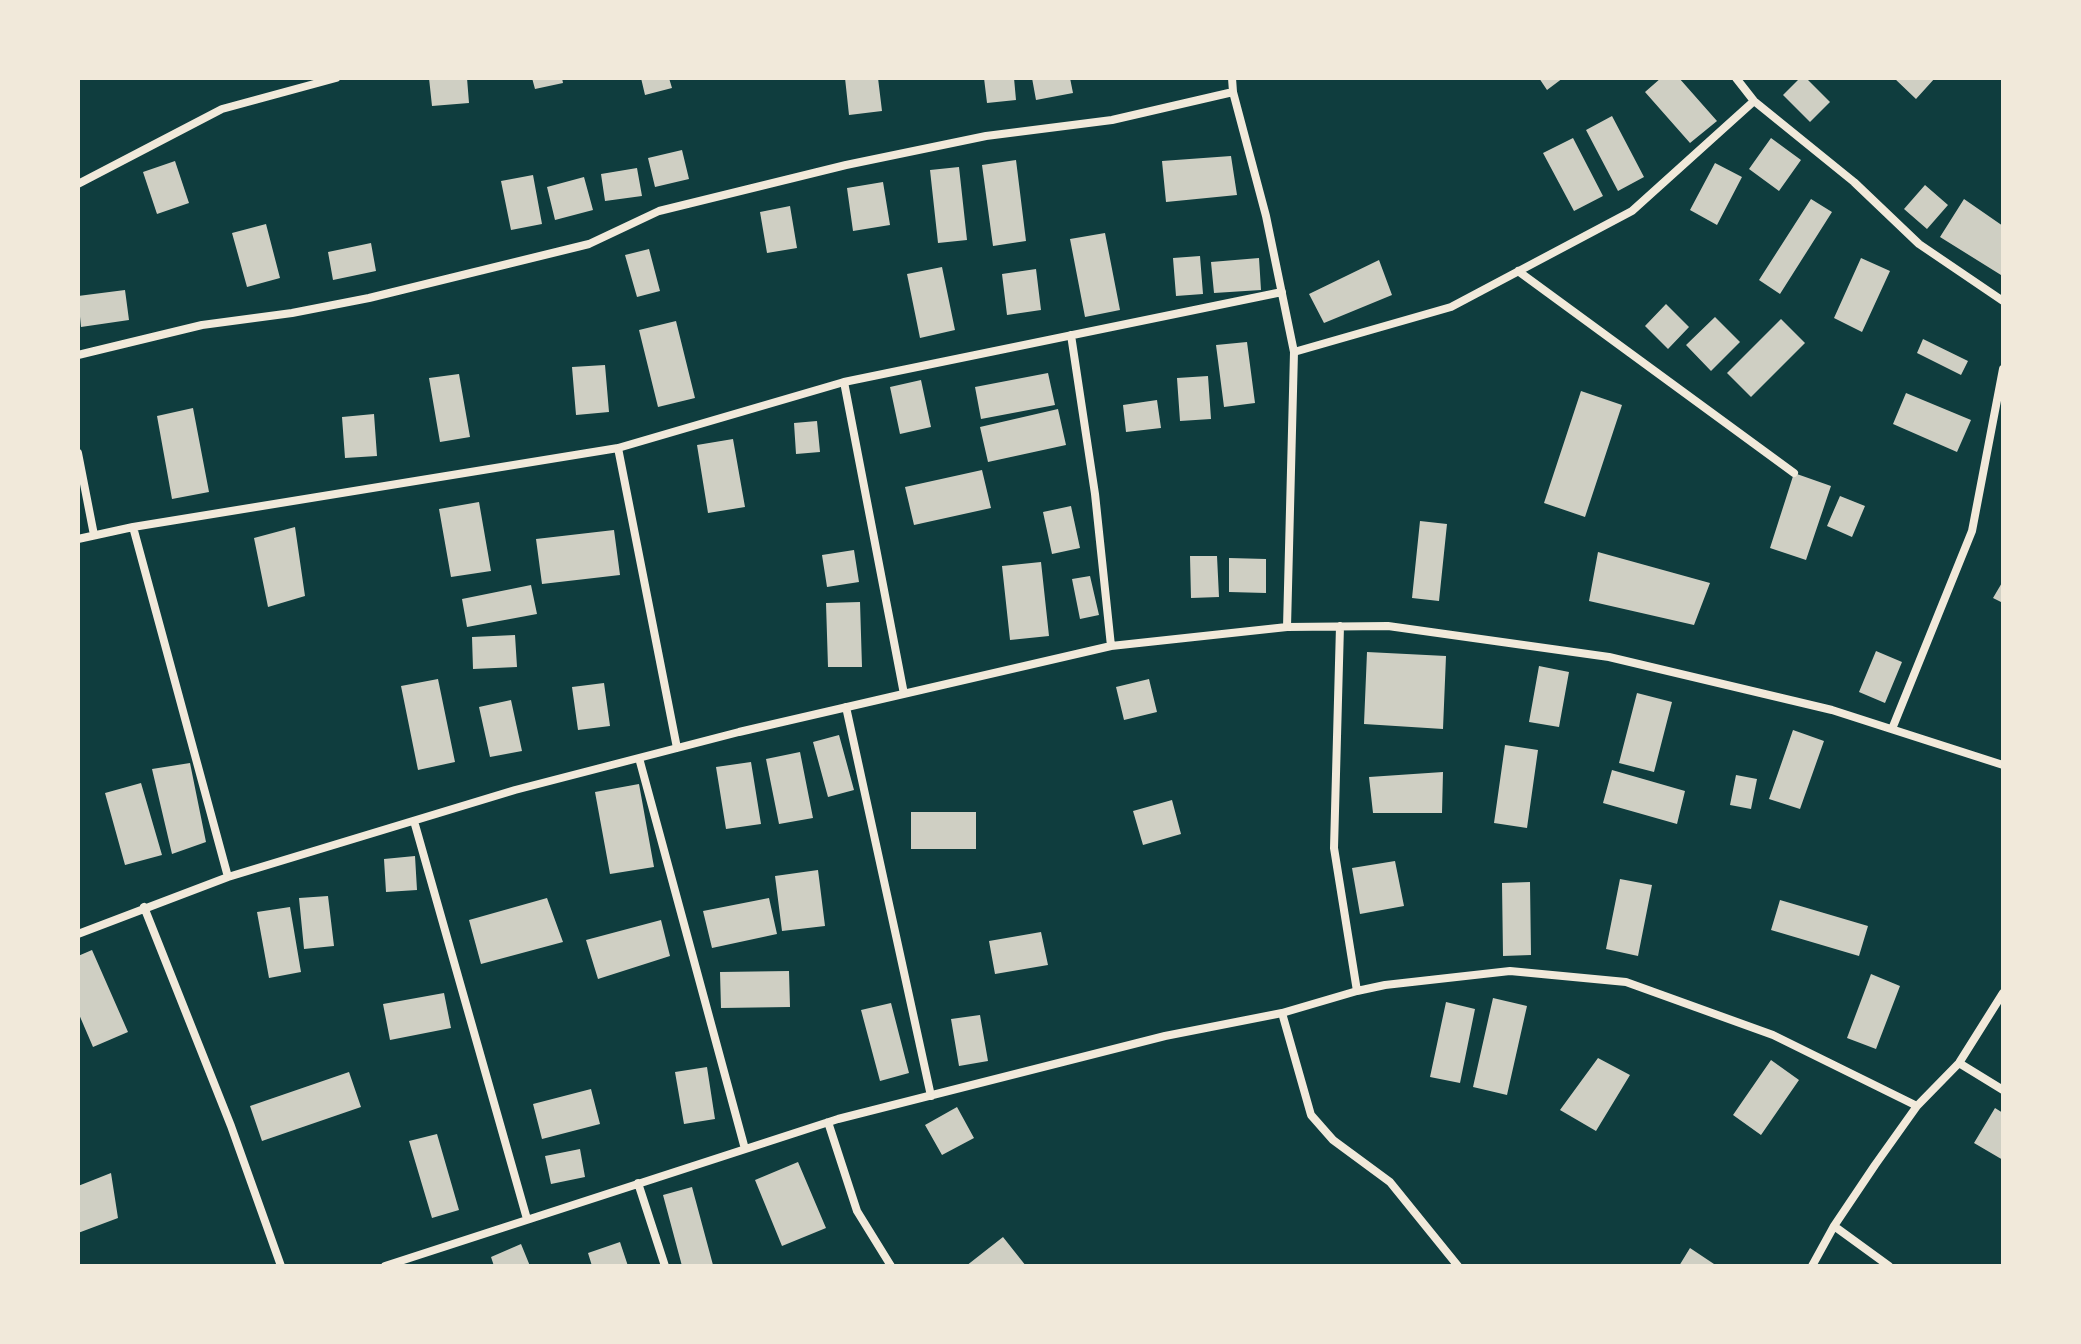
<!DOCTYPE html>
<style>
body{margin:0}
#map{position:relative;width:2081px;height:1344px;overflow:hidden;background:#0f3d3e;font-family:"Exo 2",sans-serif}
canvas{display:block}
.frame{position:absolute;inset:0;border:80px solid #f1e9da;pointer-events:none}
</style>
<div id="map">
<canvas width="2081" height="1344"></canvas>
<div class="frame"></div>
</div>
<script>
const c = document.querySelector('canvas').getContext('2d');
c.lineJoin = 'round';
function paint(path, color) {
  c.fillStyle = color;
  c.fill(path, 'evenodd');
}
function poly(rows) {
  const path = new Path2D();
  for (const r of rows) {
    path.moveTo(r[0], r[1]);
    for (let i = 2; i < r.length; i += 2) path.lineTo(r[i], r[i + 1]);
  }
  return path;
}
function stroke(path, color, width, dash) {
  c.strokeStyle = color;
  c.lineWidth = width;
  c.lineCap = dash ? 'butt' : 'round';
  c.setLineDash(dash || []);
  c.stroke(path);
}
const building = poly([
 [429,78,467,78,469,103,432,106],
 [532,78,562,78,563,83,535,89],
 [641,78,669,78,672,88,645,95],
 [845,78,878,78,882,111,849,115],
 [984,78,1014,78,1016,100,987,103],
 [1032,78,1070,78,1073,93,1036,100],
 [1539,78,1563,78,1547,90],
 [1661,78,1679,78,1717,121,1690,143,1645,92],
 [1800,78,1806,78,1830,102,1810,122,1783,95],
 [1894,78,1935,78,1916,99],
 [1612,116,1644,177,1618,191,1586,130],
 [1573,138,1603,196,1574,211,1543,153],
 [1771,138,1801,160,1779,191,1749,169],
 [682,150,689,179,655,187,648,158],
 [1231,156,1237,195,1166,202,1162,161],
 [1016,160,1026,241,993,246,982,165],
 [175,161,189,203,157,214,143,172],
 [1715,163,1742,177,1717,225,1690,210],
 [959,167,967,240,938,243,930,170],
 [637,168,642,196,605,201,601,174],
 [533,175,542,224,511,230,501,181],
 [584,177,593,210,555,220,547,187],
 [883,182,890,225,853,231,847,188],
 [1925,185,1948,205,1927,229,1904,209],
 [1811,199,1832,212,1780,294,1759,280],
 [1964,199,2003,226,2003,270,2001,275,1940,237],
 [790,206,797,248,767,253,760,212],
 [266,224,280,278,247,287,232,233],
 [1105,233,1120,310,1085,317,1070,239],
 [371,243,376,271,333,280,328,252],
 [649,249,660,291,637,297,625,255],
 [1200,256,1203,294,1176,296,1173,258],
 [1259,258,1261,290,1214,293,1211,262],
 [1861,258,1890,271,1862,332,1834,318],
 [1379,260,1392,295,1324,323,1309,294],
 [942,267,955,330,920,338,907,274],
 [1036,269,1041,310,1007,315,1002,274],
 [125,290,129,320,81,327,78,296],
 [1666,304,1689,327,1668,349,1645,326],
 [1715,317,1740,342,1711,371,1686,345],
 [1781,319,1805,343,1751,397,1727,373],
 [676,321,695,398,658,407,639,330],
 [1923,339,1968,361,1961,375,1917,353],
 [1247,342,1255,403,1224,407,1216,345],
 [605,365,609,412,576,415,572,367],
 [1048,373,1055,405,981,419,975,387],
 [459,374,470,437,440,442,429,378],
 [1208,376,1211,419,1180,421,1177,378],
 [921,380,931,427,900,434,890,387],
 [1581,391,1622,405,1585,517,1544,503],
 [1906,393,1971,420,1957,452,1893,424],
 [1157,400,1161,428,1126,432,1123,405],
 [193,408,209,492,172,499,157,416],
 [1058,409,1066,445,988,462,980,427],
 [374,414,377,456,345,458,342,417],
 [817,421,820,452,796,454,794,423],
 [733,439,745,507,708,513,697,445],
 [982,470,991,508,914,525,905,487],
 [1794,473,1831,486,1806,560,1770,548],
 [1840,496,1865,506,1852,537,1827,526],
 [479,502,491,571,451,577,439,509],
 [1071,506,1080,548,1052,554,1043,512],
 [1420,521,1447,524,1439,601,1412,598],
 [295,527,305,596,268,607,254,538],
 [614,530,620,575,542,584,536,539],
 [854,550,859,582,827,587,822,555],
 [1598,552,1710,583,1694,625,1589,601],
 [1190,556,1217,556,1219,597,1191,598],
 [1229,558,1266,559,1266,593,1229,592],
 [1041,562,1049,636,1010,640,1002,566],
 [1090,576,1099,615,1080,619,1072,579],
 [2003,581,2003,603,1993,598],
 [531,585,537,614,467,627,462,599],
 [860,602,862,667,828,667,826,603],
 [515,635,517,667,473,669,472,637],
 [1876,651,1902,662,1885,703,1859,692],
 [1367,652,1446,656,1443,729,1364,724],
 [1539,666,1569,672,1559,727,1529,722],
 [438,679,455,762,418,770,401,686],
 [1149,679,1157,712,1124,720,1116,687],
 [604,683,610,726,578,730,572,687],
 [1637,693,1672,702,1654,772,1619,763],
 [511,700,522,751,490,757,479,707],
 [1793,730,1824,741,1800,809,1769,799],
 [839,735,854,790,828,797,813,742],
 [1505,745,1538,750,1527,828,1494,823],
 [800,752,813,818,779,824,766,759],
 [751,762,761,824,726,829,716,767],
 [190,763,206,842,172,854,152,769],
 [1612,770,1685,791,1677,824,1603,803],
 [1443,772,1442,813,1373,813,1369,777],
 [1736,775,1757,779,1751,809,1730,805],
 [141,783,162,855,125,865,105,793],
 [639,784,654,867,610,874,595,792],
 [1172,800,1181,834,1143,845,1133,811],
 [911,812,976,812,976,849,911,849],
 [415,856,417,890,386,892,384,859],
 [1395,861,1404,906,1360,914,1352,868],
 [818,870,825,926,782,931,775,876],
 [1620,879,1652,885,1638,956,1606,949],
 [1530,882,1531,955,1503,956,1502,883],
 [328,896,334,946,304,949,299,898],
 [547,898,563,942,481,964,469,920],
 [769,898,777,934,712,948,703,911],
 [1780,900,1868,926,1859,956,1771,930],
 [290,907,301,972,269,978,257,912],
 [661,920,670,956,598,979,586,940],
 [1041,932,1048,965,995,974,989,941],
 [92,950,128,1032,93,1047,78,1012,78,956],
 [789,971,790,1007,721,1008,720,972],
 [1871,974,1900,986,1876,1049,1847,1038],
 [444,993,451,1028,390,1040,383,1004],
 [1493,998,1527,1006,1507,1095,1473,1087],
 [1446,1002,1475,1009,1460,1083,1430,1077],
 [891,1003,909,1073,880,1081,861,1010],
 [980,1015,988,1061,959,1066,951,1019],
 [1598,1058,1630,1075,1596,1131,1560,1110],
 [1771,1060,1799,1080,1761,1135,1733,1115],
 [707,1067,715,1119,684,1124,675,1072],
 [349,1072,361,1107,262,1141,250,1106],
 [591,1089,600,1124,542,1139,533,1104],
 [957,1107,974,1138,942,1155,925,1125],
 [1995,1108,2003,1113,2003,1160,1974,1143],
 [437,1134,459,1210,432,1218,409,1141],
 [580,1149,585,1177,551,1184,545,1156],
 [798,1162,826,1228,782,1246,755,1180],
 [111,1173,118,1218,78,1233,78,1186],
 [692,1187,713,1265,711,1266,682,1266,663,1195],
 [1003,1237,1026,1266,966,1266],
 [620,1242,628,1266,592,1266,588,1253],
 [521,1244,530,1266,494,1266,491,1257],
 [1690,1248,1717,1266,1679,1266]
]);
const minor = poly([
 [1232,78,1233,92,1266,216,1294,352,1287,627],
 [1736,78,1754,101,1854,182,1919,244,2003,301],
 [78,184,222,109,336,78],
 [1518,271,1794,473],
 [1071,335,1095,494,1111,646],
 [1294,352,1451,307,1632,211,1754,101],
 [78,355,202,325,292,313,369,298,589,244,659,211,846,165,986,136,1112,120,1233,92],
 [844,382,904,694],
 [618,448,677,748],
 [78,453,94,535],
 [133,527,228,877],
 [78,539,133,527,618,448,844,382,1282,292],
 [1340,626,1334,848,1357,991],
 [846,707,931,1096],
 [1892,729,1972,531,2003,369],
 [639,758,745,1149],
 [414,821,527,1219],
 [144,907,231,1126,281,1266],
 [78,934,228,877,515,790,739,732,1111,646,1287,627,1388,626,1609,657,1832,710,2003,765],
 [1282,1013,1311,1115,1333,1140,1390,1182,1458,1266],
 [1959,1063,2003,1090],
 [828,1122,857,1211,891,1266],
 [638,1183,665,1266],
 [1834,1226,1889,1266],
 [385,1266,838,1119,1165,1036,1282,1013,1357,991,1385,985,1510,971,1626,982,1773,1035,1917,1106],
 [1812,1266,1834,1226,1875,1165,1917,1106,1959,1063,2003,993]
]);
paint(building, '#cfcfc3');
stroke(minor, '#f1e9da', 8);
</script>
